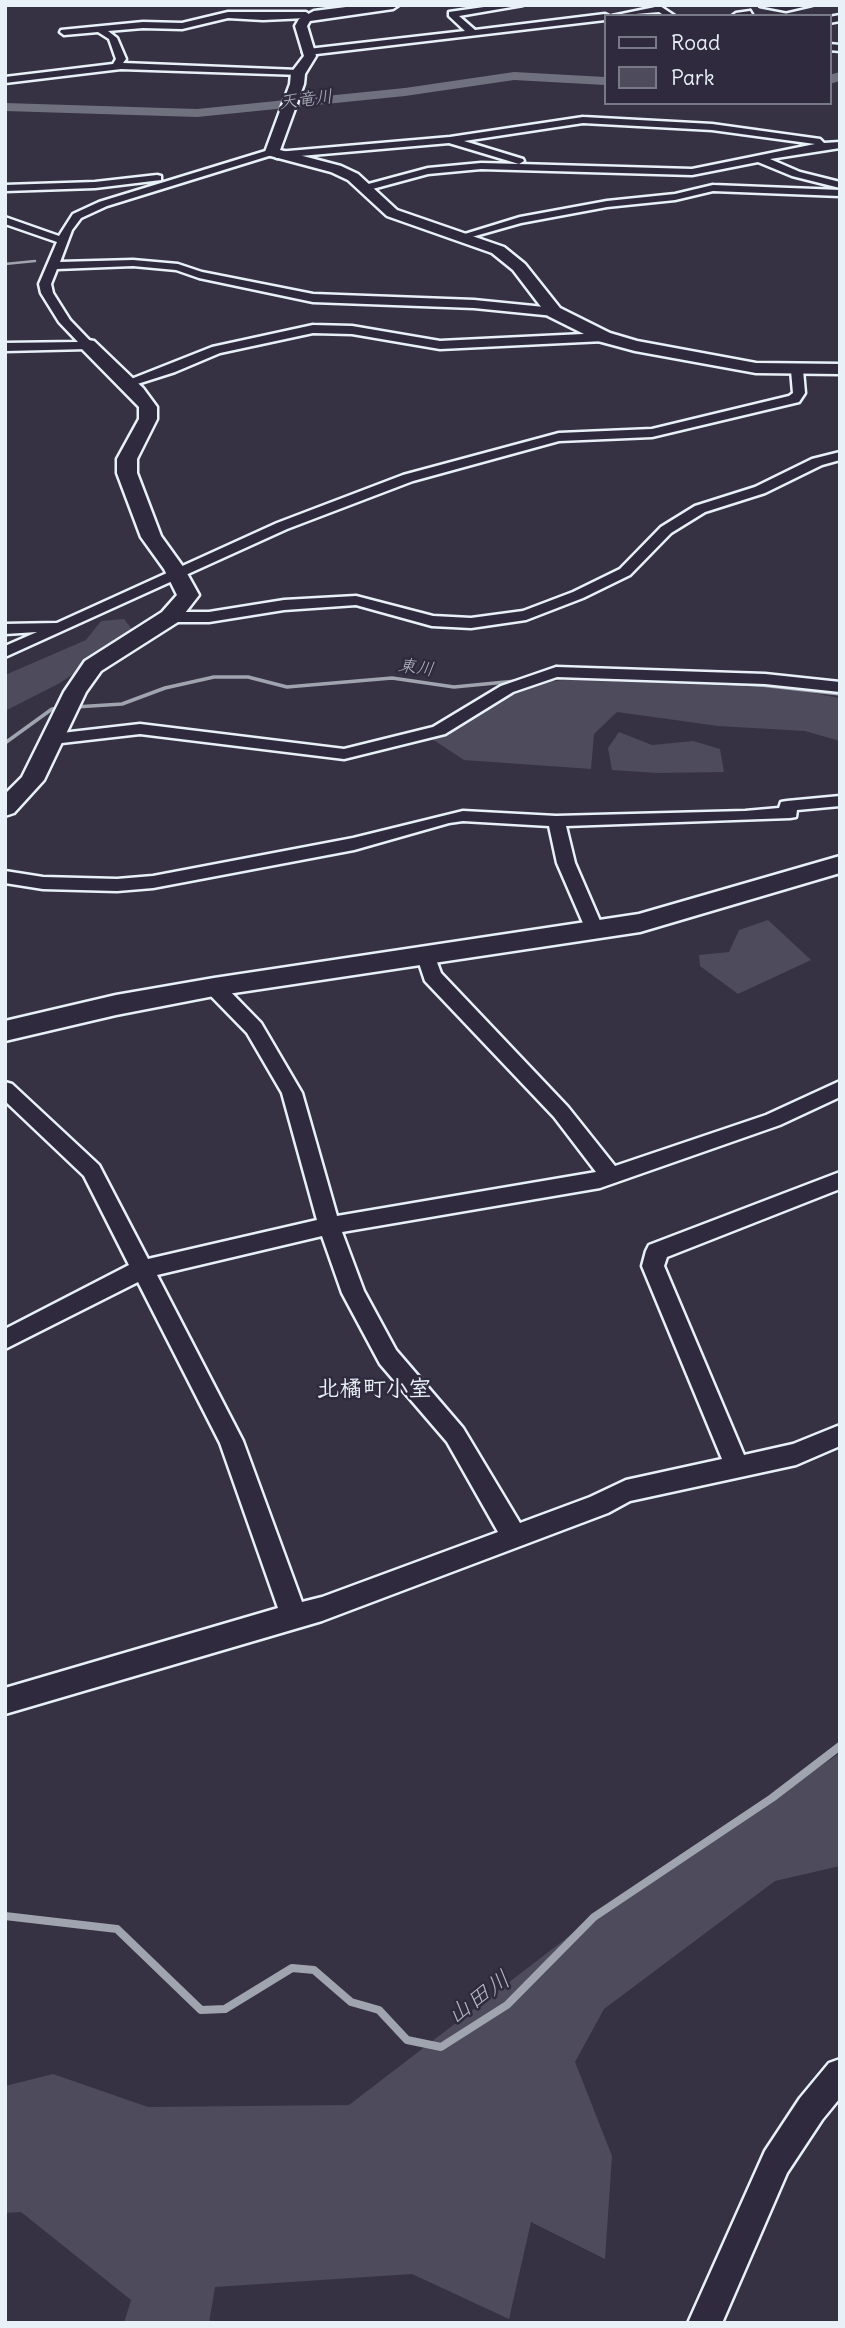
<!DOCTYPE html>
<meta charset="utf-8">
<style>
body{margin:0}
#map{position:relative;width:845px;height:2328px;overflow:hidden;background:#363244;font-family:Delius,sans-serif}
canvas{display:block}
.frame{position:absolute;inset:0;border:7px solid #e8f1f8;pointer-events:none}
.legend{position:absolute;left:604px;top:14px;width:228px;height:91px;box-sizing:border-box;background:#2f2a3d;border:2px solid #797a88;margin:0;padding:9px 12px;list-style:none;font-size:21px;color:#e8f1f8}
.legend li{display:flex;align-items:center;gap:14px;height:35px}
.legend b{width:35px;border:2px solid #797a88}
</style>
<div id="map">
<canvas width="845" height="2328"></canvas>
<div class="frame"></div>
<ul class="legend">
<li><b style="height:9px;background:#2f2a3d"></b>Road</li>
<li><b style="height:19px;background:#4d4b5c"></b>Park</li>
</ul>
</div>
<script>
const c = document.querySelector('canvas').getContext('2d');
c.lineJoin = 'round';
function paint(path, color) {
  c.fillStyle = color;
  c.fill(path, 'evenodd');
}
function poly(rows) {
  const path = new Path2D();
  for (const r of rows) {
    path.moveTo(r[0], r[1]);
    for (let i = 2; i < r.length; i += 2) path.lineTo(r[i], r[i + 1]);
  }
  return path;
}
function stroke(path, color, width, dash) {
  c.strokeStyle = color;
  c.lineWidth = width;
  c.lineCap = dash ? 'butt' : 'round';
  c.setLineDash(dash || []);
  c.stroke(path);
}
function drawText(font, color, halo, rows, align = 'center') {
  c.font = font + ' Delius,"Klee One",sans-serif';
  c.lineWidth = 5;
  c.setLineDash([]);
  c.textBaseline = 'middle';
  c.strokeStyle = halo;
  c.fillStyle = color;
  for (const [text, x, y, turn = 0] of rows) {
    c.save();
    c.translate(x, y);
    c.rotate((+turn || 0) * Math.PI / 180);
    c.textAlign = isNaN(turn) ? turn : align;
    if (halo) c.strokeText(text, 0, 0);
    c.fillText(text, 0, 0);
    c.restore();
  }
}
const green = poly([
 [124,619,134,632,60,683,5,711,5,675,86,640,101,621],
 [673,668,840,698,840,741,805,731,718,726,617,712,594,734,591,769,464,760,432,739,485,696,546,682],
 [619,732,652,745,693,741,720,749,724,772,657,773,612,770,608,748],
 [768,920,811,960,738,994,700,966,699,955,729,952,739,930],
 [840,1753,840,1866,775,1881,604,2009,575,2062,612,2156,605,2259,531,2222,509,2319,412,2274,215,2287,209,2323,124,2323,131,2300,21,2212,5,2213,5,2086,53,2074,148,2107,349,2105,594,1917]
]);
const streamFar2 = poly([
 [5,264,35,261]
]);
const streamFar1 = poly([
 [574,677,641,680],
 [665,680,761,685,840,694],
 [75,707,122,704,165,688,214,677,248,677,287,687,392,678,454,687,516,681],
 [5,743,52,709,61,708]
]);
const stream = poly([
 [5,1916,117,1929,201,2010,225,2009,292,1968,314,1970,351,2002,379,2010,407,2040,441,2047,507,2005,594,1917,772,1798,840,1746]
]);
const river = poly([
 [514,72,605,77,605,85,514,80,405,96,197,117,5,111,5,103,197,109,405,88,514,72],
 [840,72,840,81,829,84,829,75,840,72]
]);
const street = poly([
 [498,5,523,5,459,16,475,30,605,14,609,16,605,16,605,20,308,55,303,52,308,49,465,31,449,16,449,12,498,5],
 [812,5,786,11,760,6,760,5,812,5],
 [660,6,675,16,665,16,659,12,612,16,660,6],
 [750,11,753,16,732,16,736,13,750,11],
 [228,12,306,12,310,15,306,18,263,20,228,18,182,29,143,28,108,31,117,38,126,59,123,63,298,70,301,71,301,75,121,69,5,83,5,77,113,64,116,59,109,39,98,32,64,35,60,32,61,30,143,22,182,23,228,12],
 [840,15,840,21,829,23,829,17,840,15],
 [829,44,840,45,840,51,829,50,829,44],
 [583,117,712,124,820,139,824,143,840,142,840,148,770,159,800,172,840,182,840,188,792,176,758,162,692,175,481,169,428,174,365,191,360,188,361,186,428,168,481,163,519,164,449,143,277,158,272,155,107,206,81,218,72,230,60,262,133,260,178,264,202,272,313,294,474,300,554,308,560,312,554,316,474,308,313,302,199,278,176,270,133,266,57,269,51,284,53,293,70,320,94,345,88,349,5,351,5,343,78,342,59,322,41,293,39,284,57,242,5,224,5,217,59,236,73,214,99,202,272,149,277,152,450,137,583,117],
 [583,123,712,130,815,144,692,169,519,164,524,161,523,159,464,141,583,123],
 [157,175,161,176,161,180,95,188,5,191,5,185,95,182,157,175],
 [713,185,840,190,840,196,713,191,675,200,607,207,521,223,461,240,455,237,520,217,607,201,675,194,713,185],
 [313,325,352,326,440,341,604,333,610,337,604,341,440,349,352,334,313,333,220,353,175,372,131,386,123,386,121,383,212,347,313,325],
 [797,366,803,370,805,393,799,402,652,437,559,441,413,481,287,529,5,657,5,646,37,632,5,634,5,624,57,623,277,523,403,475,559,433,652,429,789,396,793,393,791,370,797,366],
 [840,452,840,460,822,465,765,493,705,512,671,533,630,575,583,598,526,620,471,628,432,626,356,605,284,610,209,622,170,622,162,617,170,612,209,612,284,600,356,596,433,616,471,618,523,611,573,592,620,569,661,527,695,506,755,487,812,459,840,452],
 [556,667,765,674,840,682,840,692,765,684,557,677,513,692,445,734,344,759,140,734,53,744,45,739,53,734,140,724,344,749,433,727,501,686,556,667],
 [840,796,840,806,797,810,796,817,790,818,566,826,575,863,604,930,602,934,595,936,588,934,586,930,557,863,549,826,463,821,449,823,354,850,153,888,117,891,43,889,5,883,5,871,43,877,117,879,153,876,353,838,463,811,556,816,745,811,779,808,781,802,787,801,840,796],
 [425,948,432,949,441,973,568,1107,615,1166,766,1115,840,1081,840,1097,780,1125,600,1188,342,1232,364,1291,396,1350,463,1428,520,1523,590,1497,626,1480,722,1459,642,1266,646,1251,649,1245,840,1172,840,1189,667,1257,664,1266,744,1455,793,1444,840,1425,840,1446,796,1465,630,1501,608,1513,322,1621,5,1714,5,1688,278,1608,220,1443,138,1282,5,1349,5,1329,129,1265,84,1176,5,1101,5,1082,12,1084,99,1165,148,1259,317,1220,282,1093,247,1033,207,992,204,987,207,982,214,980,221,982,261,1023,302,1093,337,1216,596,1172,554,1117,425,981,416,954,418,949,425,948],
 [322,1236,342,1293,380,1364,447,1442,498,1532,322,1597,302,1602,243,1441,157,1275,322,1236],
 [840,2059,840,2098,822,2120,787,2173,722,2323,688,2323,765,2151,800,2098,829,2063,840,2059]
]);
const secondary = poly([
 [362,5,399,5,393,9,310,21,307,26,316,56,305,74,304,84,280,150,341,166,358,174,397,210,504,247,525,264,560,308,610,333,637,341,756,363,840,364,840,374,756,373,635,351,598,341,548,316,513,270,492,253,387,216,348,180,331,172,267,155,265,152,290,84,291,73,304,56,295,26,299,19,314,11,362,5],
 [88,340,94,341,143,388,157,407,157,419,137,459,137,473,161,536,184,568,199,595,178,622,101,671,86,692,44,780,14,813,5,816,5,794,22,777,64,692,85,661,162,612,177,595,164,569,141,537,117,473,117,459,139,419,139,407,82,349,79,345,82,341,88,340],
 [840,856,840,873,640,932,214,996,116,1015,5,1041,5,1021,116,995,214,978,639,914,840,856]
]);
const farWaternames = [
 ["天竜川",306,100,-7],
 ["東川",416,668,8]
];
const quarterNames = [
 ["北橘町小室",374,1389]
];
const nearWaternames = [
 ["山田川",479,1998,-36]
];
paint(green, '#4d4b5c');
stroke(streamFar2, '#a0a4af', 2.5);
stroke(streamFar1, '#a0a4af', 3.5);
stroke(stream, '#a0a4af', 8);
paint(river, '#70717f');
stroke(street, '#e8f1f8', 5);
stroke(secondary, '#e8f1f8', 5);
paint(street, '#2f2a3d');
paint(secondary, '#2f2a3d');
drawText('italic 18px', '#b2b7c2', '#2f2a3d', farWaternames);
drawText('bold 23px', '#e8f1f8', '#2f2a3d', quarterNames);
drawText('italic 24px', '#b2b7c2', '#2f2a3d', nearWaternames);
</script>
